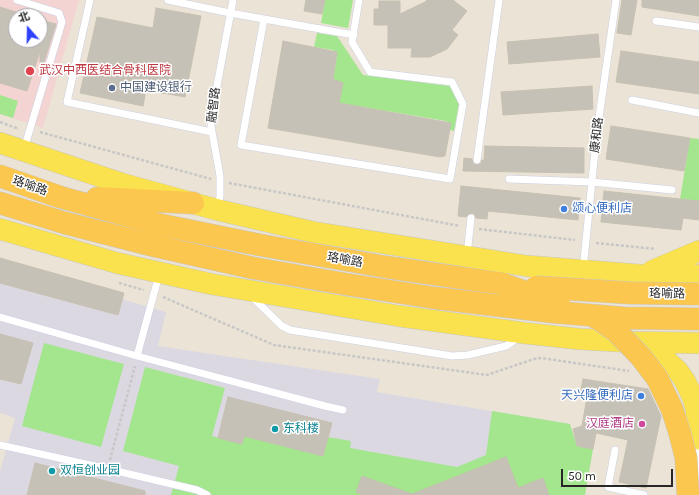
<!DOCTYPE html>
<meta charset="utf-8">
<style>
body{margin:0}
#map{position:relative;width:699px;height:495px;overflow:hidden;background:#ebe4d6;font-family:Karla,"Noto Sans SC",sans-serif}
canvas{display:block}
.north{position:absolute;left:8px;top:8px;width:40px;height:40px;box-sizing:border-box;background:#fff;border:1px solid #a9a9a9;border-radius:50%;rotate:340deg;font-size:11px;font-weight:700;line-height:16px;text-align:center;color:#272727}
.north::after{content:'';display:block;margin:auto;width:14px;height:18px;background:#2f41ff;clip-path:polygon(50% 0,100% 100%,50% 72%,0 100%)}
.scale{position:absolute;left:561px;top:469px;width:112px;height:18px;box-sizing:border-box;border:2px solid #272727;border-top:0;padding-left:5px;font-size:12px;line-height:14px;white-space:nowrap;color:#272727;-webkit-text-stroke:3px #fff;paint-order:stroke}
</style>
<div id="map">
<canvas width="699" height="495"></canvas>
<div class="north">北</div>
<div class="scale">50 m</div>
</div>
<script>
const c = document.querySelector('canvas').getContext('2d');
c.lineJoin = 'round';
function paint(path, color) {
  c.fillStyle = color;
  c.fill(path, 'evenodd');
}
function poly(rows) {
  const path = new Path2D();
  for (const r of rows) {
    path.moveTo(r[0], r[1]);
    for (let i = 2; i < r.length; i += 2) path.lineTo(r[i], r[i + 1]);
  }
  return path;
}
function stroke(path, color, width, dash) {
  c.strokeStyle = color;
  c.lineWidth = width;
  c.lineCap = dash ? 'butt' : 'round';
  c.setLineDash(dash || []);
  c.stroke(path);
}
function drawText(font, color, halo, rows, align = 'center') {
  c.font = font + ' Karla,"Noto Sans SC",sans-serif';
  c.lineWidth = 3;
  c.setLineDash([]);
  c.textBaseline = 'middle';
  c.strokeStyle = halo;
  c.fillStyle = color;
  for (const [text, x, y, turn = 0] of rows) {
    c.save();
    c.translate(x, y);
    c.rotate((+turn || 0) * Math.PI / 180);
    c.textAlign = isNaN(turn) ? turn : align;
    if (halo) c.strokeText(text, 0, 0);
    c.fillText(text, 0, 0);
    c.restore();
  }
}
const industrial = poly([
 [0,283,117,315,122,299,166,312,158,346,380,379,377,392,570,424,577,446,593,449,585,495,0,495,0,471,15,418,0,413]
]);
const medical = poly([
 [0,0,79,0,43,128,0,114],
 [16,16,40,16,40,40,16,40]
]);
const green = poly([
 [325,0,353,0,348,28,321,23],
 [317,33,337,36,363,75,450,86,459,104,454,131,450,130,449,123,446,121,339,103,342,83,333,81,337,54,333,50,314,47],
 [0,95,18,101,13,118,0,114],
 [690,138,699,139,699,201,680,199],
 [44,343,124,364,101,447,22,426],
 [145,367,225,388,212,436,242,444,244,436,323,456,328,437,351,441,350,448,457,467,486,455,492,411,570,424,577,446,593,449,585,495,171,495,179,466,123,451]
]);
const building = poly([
 [306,0,325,0,322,14,304,11,306,0],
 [427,0,453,0,467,11,452,30,458,35,447,49,430,57,411,57,412,48,388,48,388,25,374,25,374,9,379,9,379,1,400,1,400,14,425,2,427,0],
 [622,0,637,0,631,35,617,33,622,0],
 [642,0,699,0,699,16,642,7,642,0],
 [0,7,16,12,16,40,40,40,40,20,56,24,43,65,40,65,40,51,27,91,0,83,0,7],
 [156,8,201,16,185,97,146,90,143,106,80,93,97,17,153,28,156,8],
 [598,34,600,57,509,64,507,42,598,34],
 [283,41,337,52,333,79,343,83,339,103,451,123,445,156,440,157,268,128,283,41],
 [621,51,699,62,699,94,616,82,621,51],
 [592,86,593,109,503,115,501,92,592,86],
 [611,126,690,138,684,171,606,159,611,126],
 [485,146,584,148,584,173,463,171,464,158,472,159,474,164,477,165,481,163,482,160,484,160,485,146],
 [461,186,580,198,578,220,488,211,487,219,476,218,474,214,472,213,469,214,466,217,458,216,461,186],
 [604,191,699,201,699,220,683,218,681,230,601,222,604,191],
 [0,258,124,293,118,315,0,283,0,258],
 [0,334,33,343,21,384,0,379,0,334],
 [583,379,648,389,661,416,646,488,619,482,628,440,596,433,593,449,577,446,573,429,582,426,587,397,580,396,583,379],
 [228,397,332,423,323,456,244,436,242,444,218,438,228,397],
 [506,457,518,488,543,478,549,495,363,495,356,492,362,476,412,494,506,457],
 [35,463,145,491,145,495,27,495,35,463]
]);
const path = poly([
 [0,122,19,129],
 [40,132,211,179],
 [229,183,460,226],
 [479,229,575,240],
 [596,243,655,249],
 [119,283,144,290],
 [163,297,274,345,487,375,534,359,541,358,629,371],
 [110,460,135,366]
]);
const service = poly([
 [17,0,59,13,62,22,24,149],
 [90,0,67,102,212,132],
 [168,0,230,13,354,35],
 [264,19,241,145,450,179,463,104,452,82,370,72,352,42,359,0],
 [656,21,699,27],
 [632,100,699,113],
 [477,160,499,0],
 [509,179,592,182,672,190],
 [218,208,220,196,220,176,211,126,211,118,233,0],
 [467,255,471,218],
 [583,270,597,131,616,0],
 [251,296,282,326,290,330,452,356,468,355,506,346,519,337],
 [0,317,137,356,325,406,343,410],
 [137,356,159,275],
 [0,445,108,469,197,490,207,495],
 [615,450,608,487,644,495]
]);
const secondary = poly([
 [690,479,699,441]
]);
const primary = poly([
 [0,143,123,184,218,210,313,232,527,266,640,275,699,275],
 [0,229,117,263,211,284,399,316,524,333,579,339,633,342,699,343],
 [652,271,699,251],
 [638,344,664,358,678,371,685,381,693,398,696,409,699,439]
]);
const trunk = poly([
 [0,176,60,197,157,224,260,245,386,267,503,284],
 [97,198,193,203],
 [0,203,65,223,155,246,253,268]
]);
const trunkBridge = poly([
 [253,268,345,284,435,298,553,312,624,318,699,319],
 [503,284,559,304],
 [536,287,630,293,699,294],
 [593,316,600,320,616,331,641,357,657,378,672,409,680,434,686,458,688,495]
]);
const markers = [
 [30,71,5,"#e0444e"],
 [112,88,4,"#5c6f8a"],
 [564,209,4,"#3f7fe0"],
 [641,396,4,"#3f7fe0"],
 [642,424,4,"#d1479c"],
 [275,429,4,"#0f9aa8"],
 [52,471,4,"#0f9aa8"]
];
const healthNames = [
 ["武汉中西医结合骨科医院",39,71]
];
const serviceNames = [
 ["中国建设银行",120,88]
];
const streetNames = [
 ["融智路",214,105,-83],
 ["康和路",597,135,-83],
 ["珞喻路",30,186,19],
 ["珞喻路",345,260,10],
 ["珞喻路",667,294,1]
];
const shopNames = [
 ["颂心便利店",572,209],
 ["天兴隆便利店",633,396,"right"]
];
const hotelNames = [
 ["汉庭酒店",634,424]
];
const cultureNames = [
 ["东科楼",283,429],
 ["双恒创业园",60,471]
];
paint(industrial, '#dcd8e2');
paint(medical, '#f3d4d2');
paint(green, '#a3e68e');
paint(building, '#c6c1b7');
stroke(building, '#c6c0b1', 1);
stroke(service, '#cccee1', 8);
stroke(secondary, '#cccee1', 20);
stroke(primary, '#c7c7c7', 22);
stroke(trunk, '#c7c7c7', 23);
stroke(path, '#c7c7c7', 2.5, [3, 2]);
stroke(service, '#fff', 7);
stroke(secondary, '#fff', 19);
stroke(primary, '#f9e24e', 21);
stroke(trunk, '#fcc74e', 22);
stroke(trunkBridge, '#c7c7c7', 23, []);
stroke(trunkBridge, '#fcc74e', 22);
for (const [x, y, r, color] of markers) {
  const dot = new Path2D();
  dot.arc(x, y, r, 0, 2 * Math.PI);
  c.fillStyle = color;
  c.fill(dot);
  stroke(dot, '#fff', 1.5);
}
drawText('12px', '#be3a42', '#fff', healthNames, 'left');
drawText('12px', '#4e5e75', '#fff', serviceNames, 'left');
drawText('12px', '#272727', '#fff', streetNames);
drawText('12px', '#366cbe', '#fff', shopNames, 'left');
drawText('12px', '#b23c85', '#fff', hotelNames, 'right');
drawText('12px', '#0d838f', '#fff', cultureNames, 'left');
</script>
